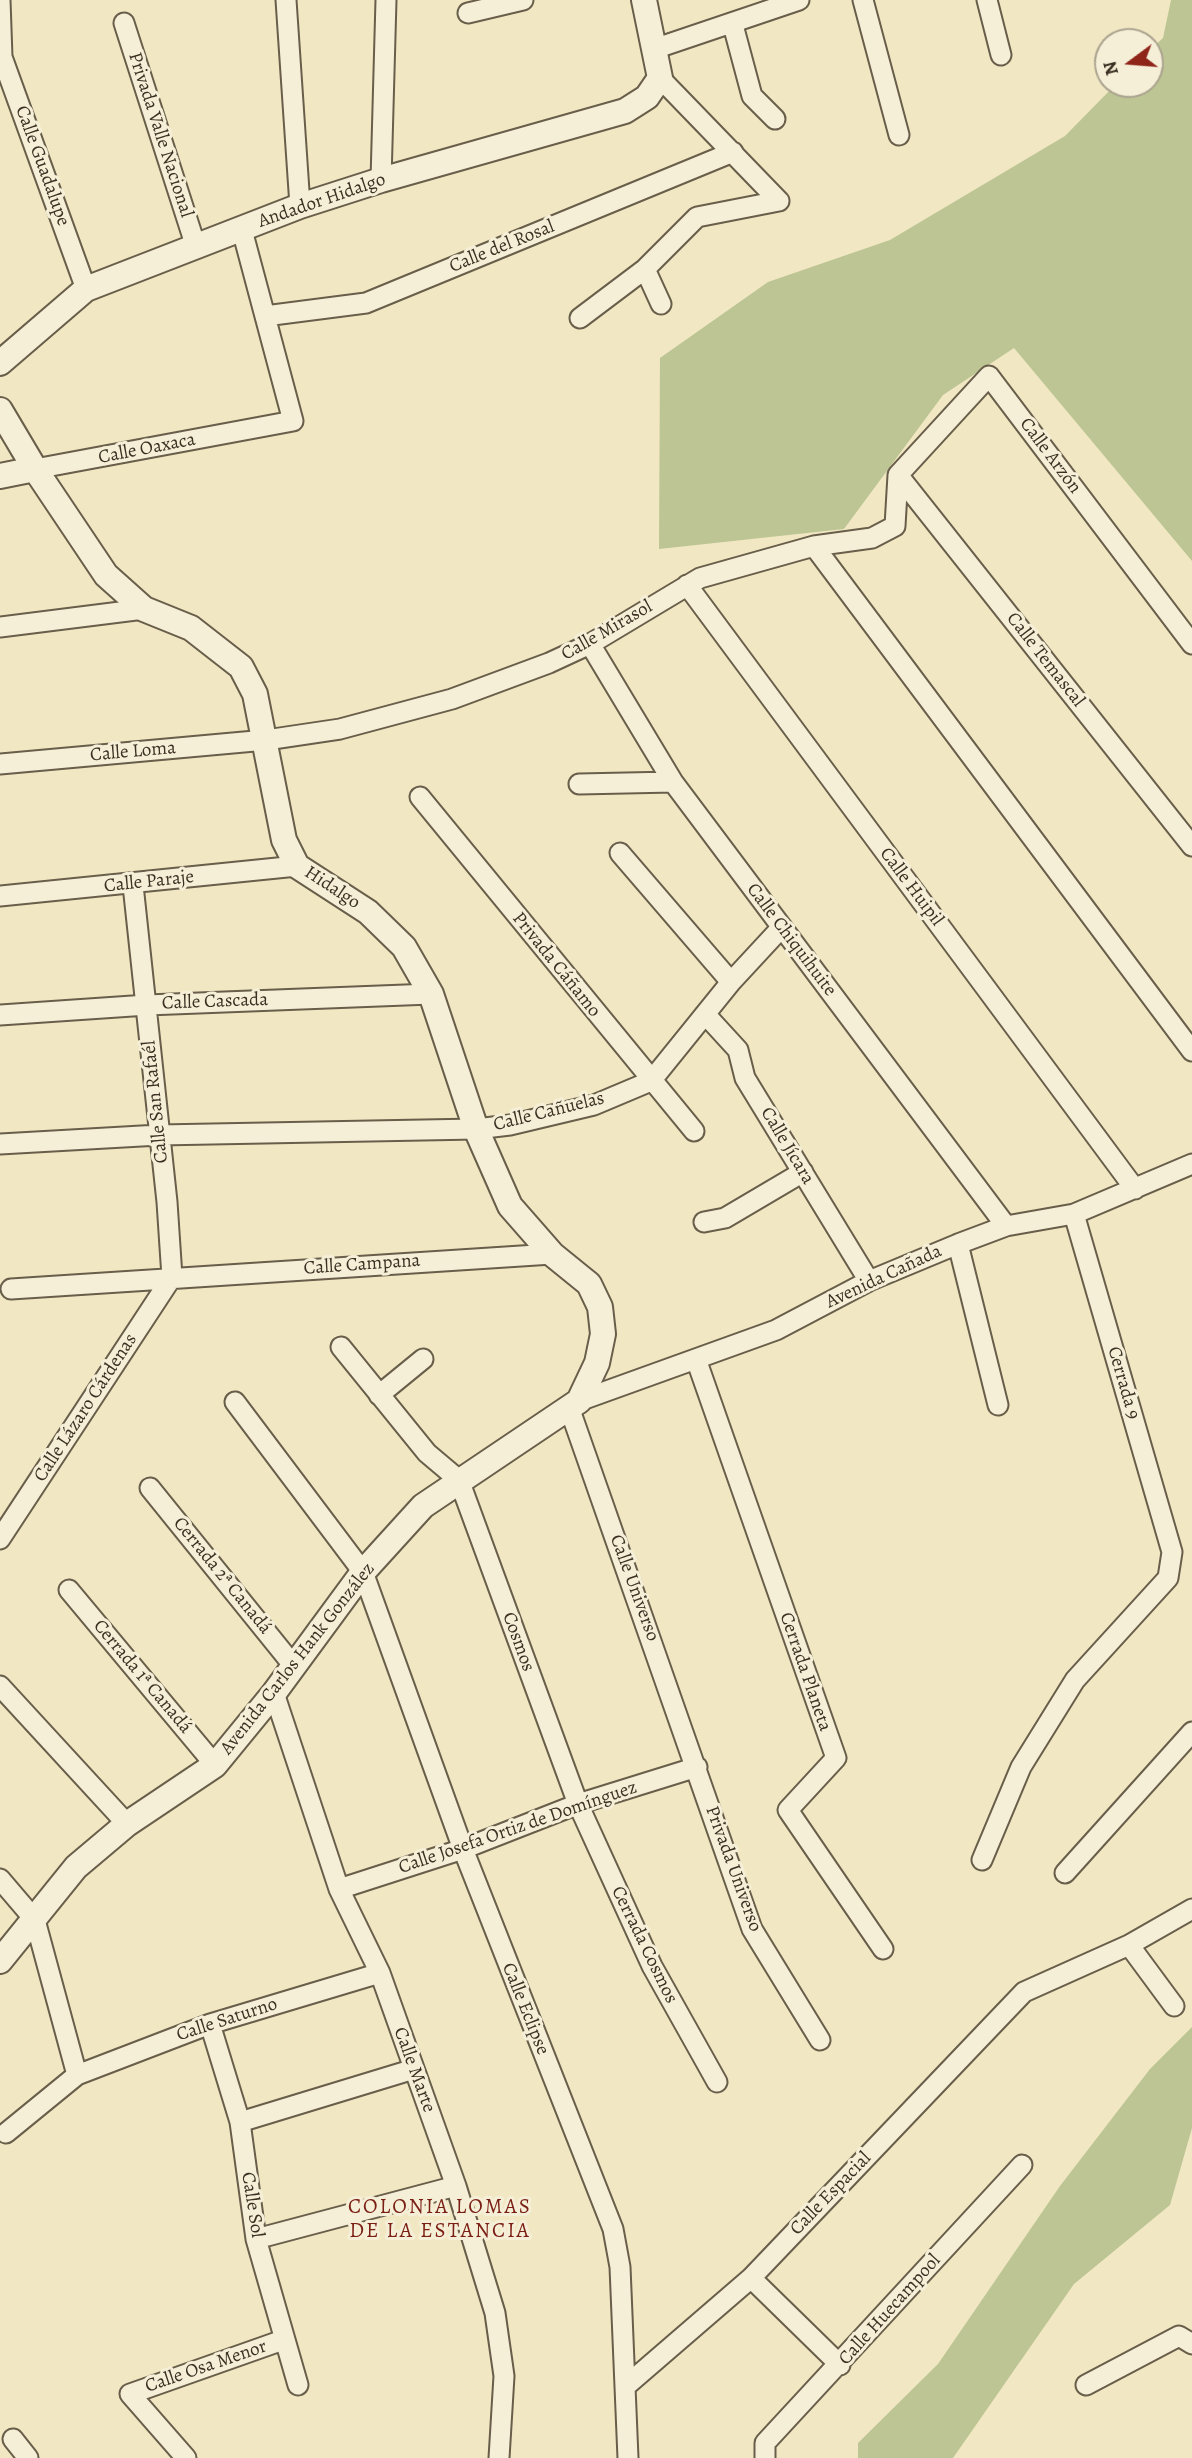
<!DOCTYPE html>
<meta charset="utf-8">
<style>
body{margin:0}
#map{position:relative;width:1192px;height:2458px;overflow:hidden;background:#f1e7c3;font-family:Alegreya,serif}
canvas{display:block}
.north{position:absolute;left:1094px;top:28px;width:70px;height:70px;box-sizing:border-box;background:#f6efd8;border:2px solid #aba38f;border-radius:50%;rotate:254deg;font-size:19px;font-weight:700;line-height:28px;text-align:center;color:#3b3022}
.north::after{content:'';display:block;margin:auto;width:24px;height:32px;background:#8f2418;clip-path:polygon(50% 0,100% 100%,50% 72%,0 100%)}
</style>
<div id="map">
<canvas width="1192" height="2458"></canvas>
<div class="north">N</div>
</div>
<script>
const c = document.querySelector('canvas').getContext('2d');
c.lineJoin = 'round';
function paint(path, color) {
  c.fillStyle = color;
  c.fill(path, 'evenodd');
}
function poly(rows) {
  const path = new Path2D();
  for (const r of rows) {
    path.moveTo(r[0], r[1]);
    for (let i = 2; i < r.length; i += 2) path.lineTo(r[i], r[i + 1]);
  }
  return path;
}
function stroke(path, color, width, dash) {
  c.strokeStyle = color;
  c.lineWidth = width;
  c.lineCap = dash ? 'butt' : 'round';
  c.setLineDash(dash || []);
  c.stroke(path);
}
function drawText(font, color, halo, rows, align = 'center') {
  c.font = font + ' Alegreya,serif';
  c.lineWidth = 6;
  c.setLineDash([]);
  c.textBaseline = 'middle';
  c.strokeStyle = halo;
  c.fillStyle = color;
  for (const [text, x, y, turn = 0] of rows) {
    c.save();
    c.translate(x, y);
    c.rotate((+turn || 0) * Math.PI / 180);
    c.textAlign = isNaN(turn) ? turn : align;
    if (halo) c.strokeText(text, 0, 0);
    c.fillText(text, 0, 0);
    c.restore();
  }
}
const green = poly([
 [1171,0,1192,0,1192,561,1014,348,943,395,844,529,659,549,660,358,768,282,890,240,1065,136,1116,84,1150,84,1150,50,1163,38],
 [1192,2027,1192,2128,1170,2205,1074,2284,953,2458,858,2458,858,2443,938,2364,1060,2186,1150,2069]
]);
const minor = poly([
 [0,0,2,57,86,289],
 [286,0,300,206],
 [863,0,899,135],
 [987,0,1001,55],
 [468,13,523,0],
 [124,23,196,247],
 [733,25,752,96,775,119],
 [654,49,799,0],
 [660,78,779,201],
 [381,180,386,0],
 [645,269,661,304],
 [265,316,366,303,733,152],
 [580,318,645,269,697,217,779,201],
 [35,469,293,421,242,230],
 [898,475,1192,846],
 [898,475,989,376,1192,644],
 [814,546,1192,1051],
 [687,585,1135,1189],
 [0,627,144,609],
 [590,644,673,782,1006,1226],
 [0,764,266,740,340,729,452,699,549,663,590,644,700,578,814,546,872,538,895,526,898,475],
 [579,784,673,782],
 [420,797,694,1131],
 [620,853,731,982],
 [133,885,167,1202,172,1277],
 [0,896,297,866],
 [705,1014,738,1050,745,1078,869,1281],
 [0,1015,147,1005,431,994],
 [0,1144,159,1135,476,1129,510,1125,594,1105,651,1081,731,982,781,928],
 [704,1222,725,1218,803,1172],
 [958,1244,998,1405],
 [11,1289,552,1254],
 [341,1347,427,1453,459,1480,578,1804,652,1966,717,2082],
 [696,1359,836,1758,788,1810,883,1949],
 [379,1395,423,1359],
 [579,1401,776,1330,869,1281,958,1244,1006,1226,1074,1214,1192,1164],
 [235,1402,363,1572,463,1849,613,2229,620,2267,628,2458],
 [570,1410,752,1929,820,2040],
 [150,1488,293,1665],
 [0,1539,172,1277],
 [69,1590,215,1765],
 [0,1686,127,1824],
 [274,1693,339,1889,380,1973,456,2186,495,2313,504,2376,499,2458],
 [982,1860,1021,1767,1075,1680,1168,1578,1172,1552,1074,1214],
 [1065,1873,1192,1732],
 [0,1879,35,1920,77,2075],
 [339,1889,463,1849,578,1804,697,1767],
 [1129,1945,1174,2006],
 [210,2024,240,2122,256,2239,298,2385],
 [240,2122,414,2069],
 [6,2133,77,2075,210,2024,380,1973],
 [256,2239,456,2186],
 [751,2278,840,2365],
 [627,2385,751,2278,1024,1992,1129,1945,1192,1909],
 [1086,2385,1179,2336,1192,2344],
 [13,2439,28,2458],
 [186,2458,130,2394,283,2340],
 [765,2458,765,2443,1022,2165]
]);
const tertiary = poly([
 [0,363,86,289,300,206,381,180,625,111,647,97,660,78,644,0],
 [0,410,35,469,106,575,144,609,191,628,241,667,255,694,284,840,297,866,368,912,404,947,431,994,476,1129,510,1206,552,1254,589,1284,600,1307,603,1334,597,1363,579,1401,423,1506,363,1572,274,1693,215,1765,127,1824,76,1867,0,1961],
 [0,476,35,469]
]);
const streetNames = [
 ["Privada Valle Nacional",160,135,72],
 ["Calle Guadalupe",42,166,70],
 ["Andador Hidalgo",322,201,-19],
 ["Calle del Rosal",502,247,-22],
 ["Calle Oaxaca",147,449,-11],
 ["Calle Arzón",1050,456,53],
 ["Calle Mirasol",607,631,-30],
 ["Calle Temascal",1045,660,52],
 ["Calle Loma",133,752,-5],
 ["Calle Paraje",149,882,-6],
 ["Calle Huipil",911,887,53],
 ["Hidalgo",332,888,33],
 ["Calle Chiquihuite",791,940,53],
 ["Privada Cáñamo",556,965,51],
 ["Calle Cascada",215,1002,-2],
 ["Calle San Rafaél",156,1102,-96],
 ["Calle Cañuelas",549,1112,-14],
 ["Calle Jícara",787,1146,59],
 ["Calle Campana",362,1265,-4],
 ["Avenida Cañada",884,1277,-25],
 ["Cerrada 9",1123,1383,74],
 ["Calle Lázaro Cárdenas",86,1408,-57],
 ["Cerrada 2ª Canadá",222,1576,51],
 ["Calle Universo",634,1588,70],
 ["Cosmos",518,1642,70],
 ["Avenida Carlos Hank González",298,1659,-52],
 ["Cerrada Planeta",805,1672,71],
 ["Cerrada 1ª Canadá",142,1677,50],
 ["Calle Josefa Ortiz de Domínguez",518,1828,-19],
 ["Privada Universo",733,1869,70],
 ["Cerrada Cosmos",644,1945,64],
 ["Calle Eclipse",525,2009,68],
 ["Calle Saturno",227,2020,-18],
 ["Calle Marte",414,2070,70],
 ["Calle Espacial",831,2194,-46],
 ["Calle Sol",252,2205,81],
 ["Calle Huecampool",890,2310,-48],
 ["Calle Osa Menor",206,2367,-19]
];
const neighbourhoodNames = [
 ["COLONIA LOMAS",440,2208],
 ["DE LA ESTANCIA",440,2232]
];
paint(green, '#bcc593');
stroke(minor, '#685e4a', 23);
stroke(tertiary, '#685e4a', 28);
stroke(minor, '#f6efd8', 19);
stroke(tertiary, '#f6efd8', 24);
drawText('19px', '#3b3022', '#f6efd8', streetNames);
c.letterSpacing = '2px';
drawText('21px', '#7a1f14', '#f6efd8', neighbourhoodNames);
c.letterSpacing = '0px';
</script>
